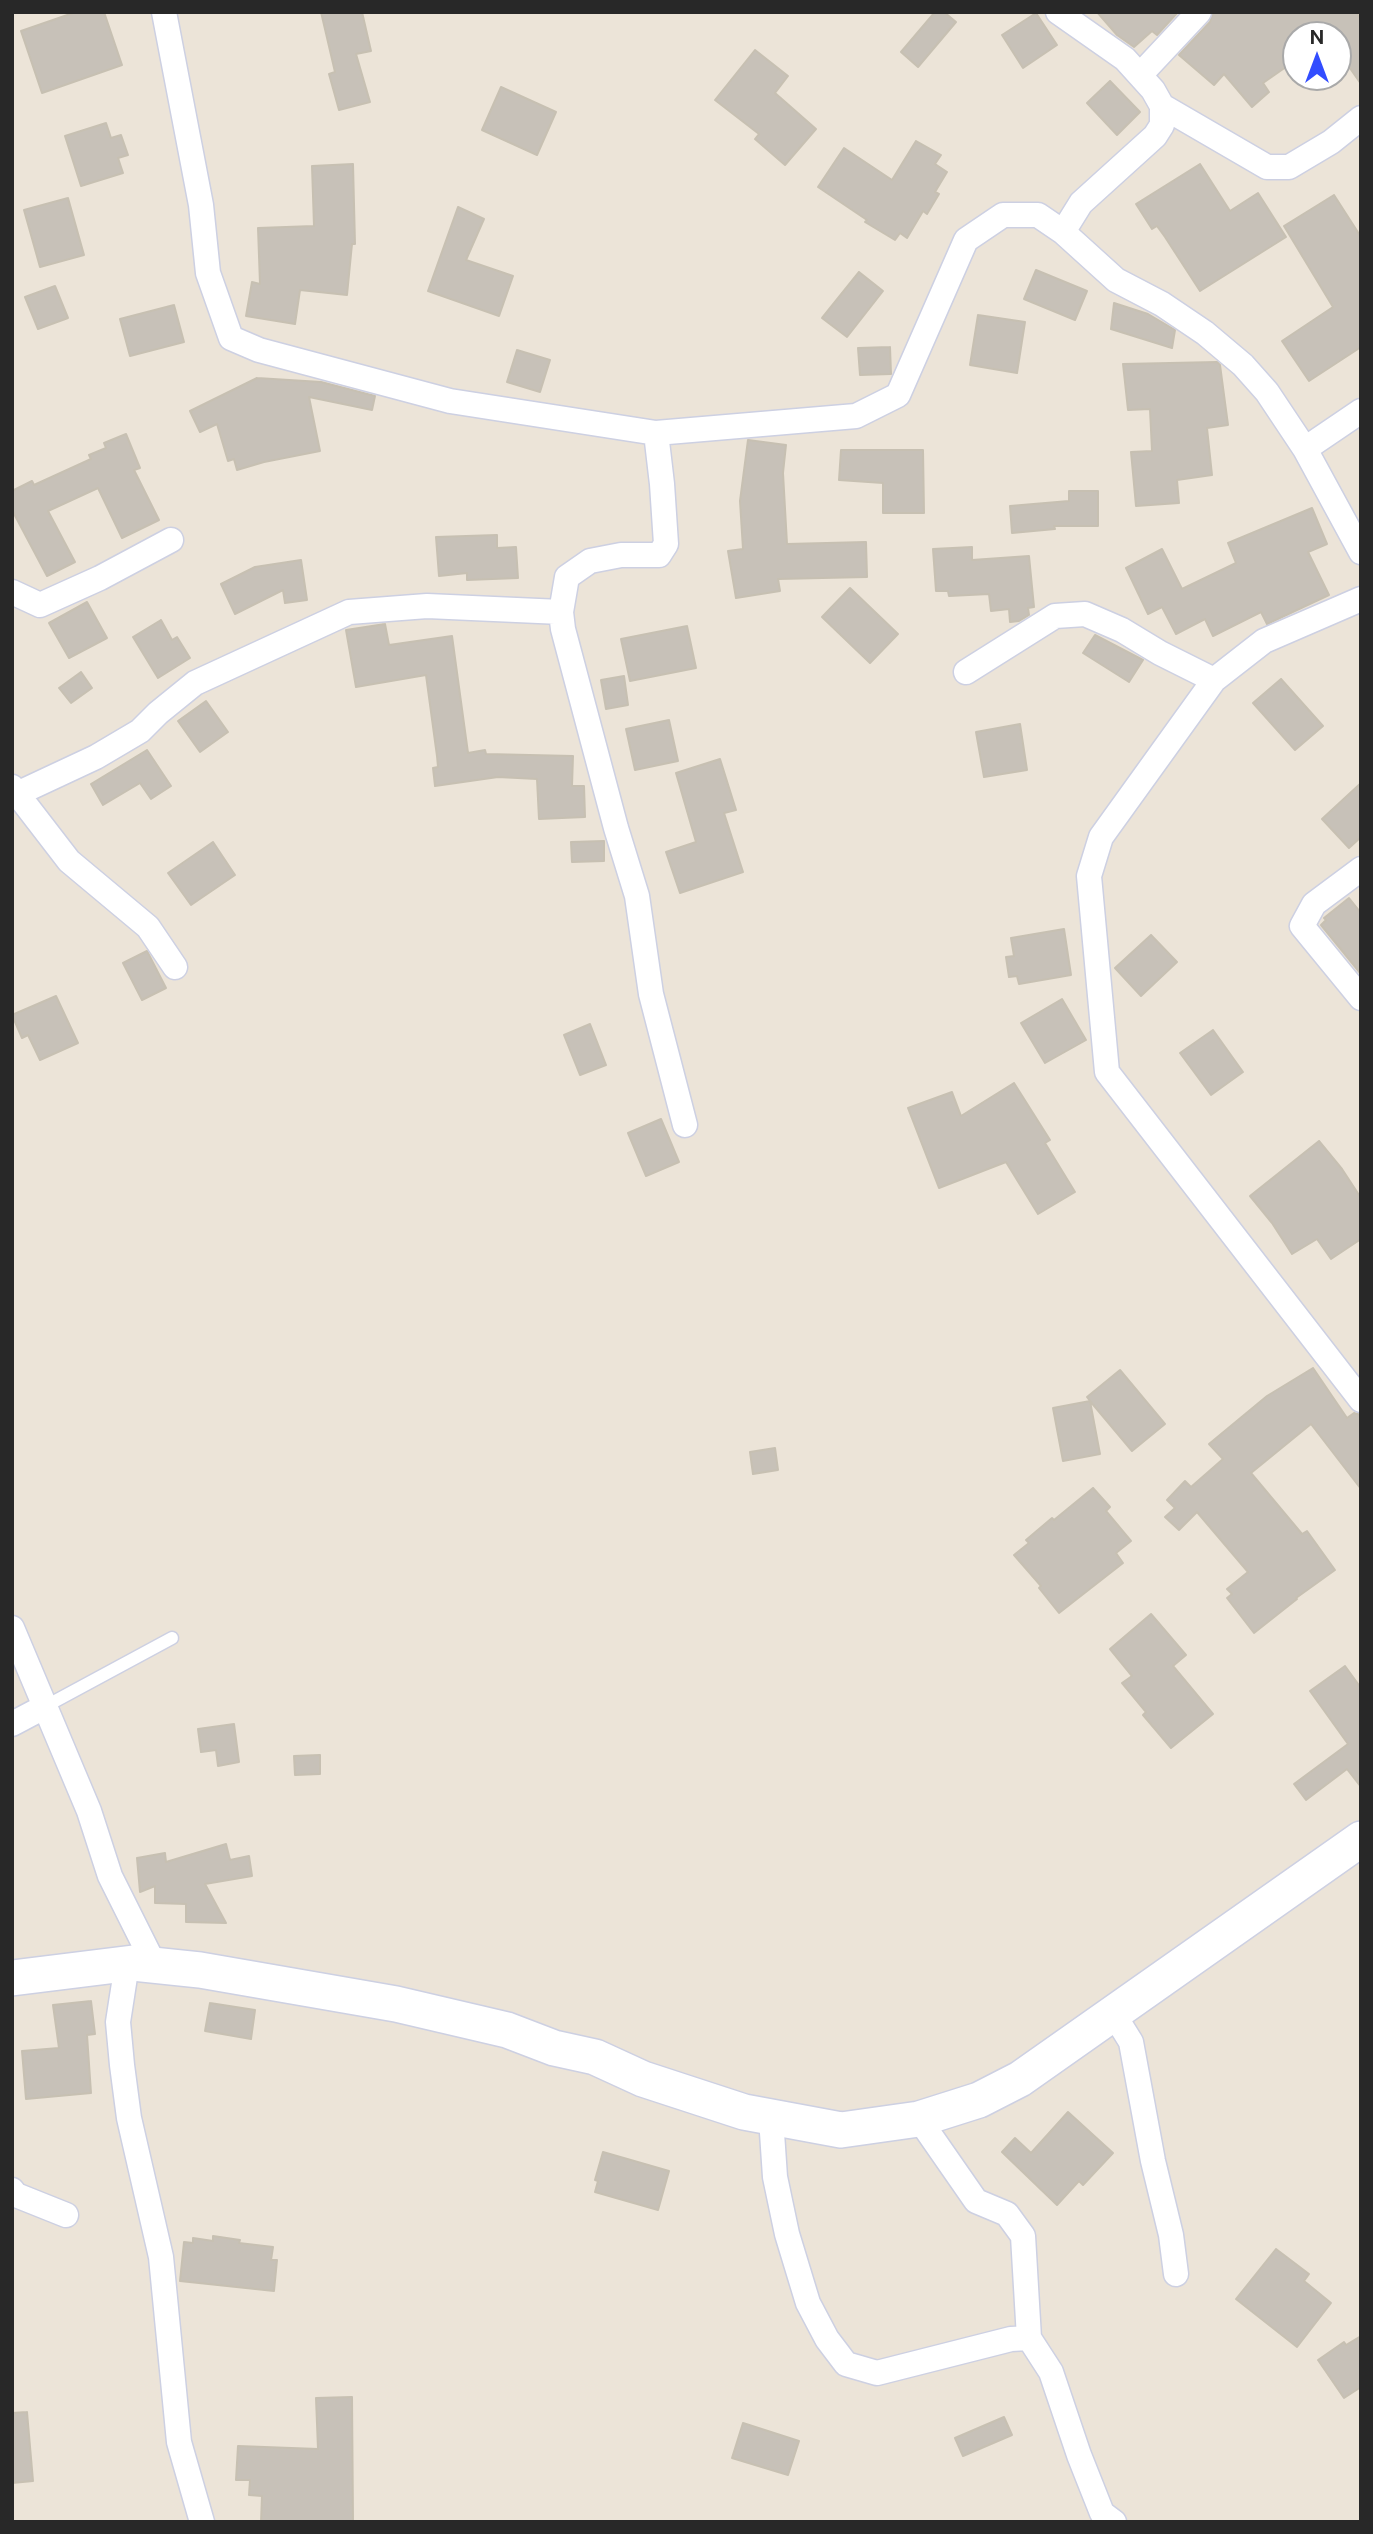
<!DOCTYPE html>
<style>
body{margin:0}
#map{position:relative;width:1373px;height:2534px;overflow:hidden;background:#ece4d8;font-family:"Public Sans",sans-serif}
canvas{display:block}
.frame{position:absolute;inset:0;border:14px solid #282828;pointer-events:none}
.north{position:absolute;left:1282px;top:21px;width:70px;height:70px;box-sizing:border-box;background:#fff;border:2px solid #a9a9a9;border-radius:50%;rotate:0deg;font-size:19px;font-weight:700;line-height:28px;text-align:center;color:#282828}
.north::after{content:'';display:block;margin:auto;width:24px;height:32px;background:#324dff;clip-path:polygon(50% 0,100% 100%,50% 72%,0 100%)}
</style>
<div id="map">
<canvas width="1373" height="2534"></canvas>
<div class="frame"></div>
<div class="north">N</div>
</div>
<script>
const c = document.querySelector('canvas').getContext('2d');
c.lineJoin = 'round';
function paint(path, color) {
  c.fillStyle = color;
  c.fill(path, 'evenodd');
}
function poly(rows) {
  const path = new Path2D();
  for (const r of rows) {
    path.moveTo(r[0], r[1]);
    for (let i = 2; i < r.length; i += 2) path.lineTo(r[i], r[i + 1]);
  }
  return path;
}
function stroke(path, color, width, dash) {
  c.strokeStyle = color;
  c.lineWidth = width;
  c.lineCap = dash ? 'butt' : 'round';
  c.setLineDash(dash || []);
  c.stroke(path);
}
const building = poly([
 [76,12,104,12,122,65,42,93,21,31,76,12],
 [321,12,362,12,371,51,356,54,370,102,339,110,329,74,335,72,321,12],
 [935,12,944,12,956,22,918,67,901,52,935,12],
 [1097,12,1178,12,1157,35,1152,31,1134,47,1117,35,1097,12],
 [1213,12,1356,12,1361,19,1361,84,1338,51,1338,35,1296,35,1296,60,1263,83,1269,92,1252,107,1224,74,1214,85,1179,55,1210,22,1213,12],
 [1036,13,1057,45,1023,68,1002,35,1036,13],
 [755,50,788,76,775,93,816,129,785,165,755,139,759,134,715,100,755,50],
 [1110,81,1140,112,1117,135,1087,103,1110,81],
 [501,87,556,112,537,155,482,130,501,87],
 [106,123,111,138,121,135,128,155,118,158,123,173,81,186,65,136,106,123],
 [916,141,941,155,935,164,947,172,935,192,939,194,927,214,923,211,907,238,900,233,895,240,865,222,867,220,818,187,844,148,892,180,916,141],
 [353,164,355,244,352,244,347,295,300,290,295,324,246,316,252,282,260,284,258,228,314,226,312,166,353,164],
 [1200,164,1230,211,1258,193,1286,237,1200,291,1165,237,1157,226,1152,229,1136,204,1200,164],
 [1334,195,1361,237,1361,347,1309,381,1282,341,1333,307,1284,226,1334,195],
 [68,198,84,255,40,267,24,210,68,198],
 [458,207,484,219,466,260,513,276,499,316,428,291,458,207],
 [1036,270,1087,291,1075,320,1024,299,1036,270],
 [859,272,883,291,847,337,822,318,859,272],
 [55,286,68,318,38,329,25,297,55,286],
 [1114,303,1148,314,1175,330,1172,348,1111,329,1114,303],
 [174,305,184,342,130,356,120,319,174,305],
 [978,315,1025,322,1017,373,970,365,978,315],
 [890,347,891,374,860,375,858,348,890,347],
 [517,350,550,360,540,392,507,382,517,350],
 [1217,362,1220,365,1228,425,1207,428,1212,475,1177,480,1179,503,1136,506,1131,452,1152,451,1150,409,1128,410,1123,364,1217,362],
 [257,378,321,382,375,396,372,410,309,397,320,451,264,462,237,470,234,459,228,461,217,424,200,432,190,411,257,378],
 [126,434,140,468,134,470,159,520,122,538,98,488,48,511,75,562,47,576,12,510,12,491,32,481,34,485,91,459,89,455,106,448,104,443,126,434],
 [748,440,786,445,783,473,787,544,866,542,867,577,778,579,780,591,736,598,728,551,743,549,740,501,748,440],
 [841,450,923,450,924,513,883,513,883,483,839,480,841,450],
 [1069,491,1098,491,1098,526,1054,526,1055,529,1012,533,1010,506,1069,501,1069,491],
 [1312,508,1327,544,1308,552,1329,595,1267,624,1261,612,1213,636,1205,619,1176,634,1162,607,1148,614,1126,568,1162,549,1182,589,1236,563,1228,543,1312,508],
 [497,535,497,548,516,547,518,578,467,580,467,573,439,576,436,537,497,535],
 [972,547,972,560,1029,556,1034,607,1028,608,1029,615,1019,621,1010,622,1009,609,991,611,989,594,949,596,948,591,936,591,933,549,972,547],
 [301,560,307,600,285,603,283,590,235,614,221,584,255,567,301,560],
 [850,588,898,634,870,663,822,617,850,588],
 [87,602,107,638,69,658,49,623,87,602],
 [161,620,172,640,177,637,190,658,158,678,133,637,161,620],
 [385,624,389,645,452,636,468,753,485,750,486,754,573,756,572,786,584,786,585,817,539,819,537,779,498,777,435,786,433,768,438,767,437,756,426,675,356,687,346,630,385,624],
 [687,626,696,668,630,681,621,639,687,626],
 [1095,635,1143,660,1129,682,1083,653,1095,635],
 [81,672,92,688,71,703,59,688,81,672],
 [624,676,628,705,606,709,601,680,624,676],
 [1281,679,1323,726,1295,750,1253,703,1281,679],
 [206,701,228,732,200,752,178,721,206,701],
 [669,720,678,761,635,770,626,729,669,720],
 [1020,724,1027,770,984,777,976,732,1020,724],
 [147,750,171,786,151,799,140,783,103,805,91,784,147,750],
 [720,759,736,810,724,813,743,872,680,893,666,852,696,842,676,773,720,759],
 [1361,783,1361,837,1349,848,1322,819,1361,783],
 [604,841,604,861,572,862,571,842,604,841],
 [213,842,235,875,191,905,168,873,213,842],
 [1349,898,1361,913,1361,974,1321,925,1326,920,1324,918,1349,898],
 [1064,929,1071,975,1019,984,1017,976,1009,977,1006,957,1014,956,1011,938,1064,929],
 [1151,935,1177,962,1141,996,1115,968,1151,935],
 [147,951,166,988,142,1000,123,963,147,951],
 [56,996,78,1043,40,1060,28,1035,22,1038,12,1015,56,996],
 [1062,999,1086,1040,1045,1063,1021,1023,1062,999],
 [590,1024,606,1065,580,1075,564,1035,590,1024],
 [1213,1030,1243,1072,1211,1095,1180,1053,1213,1030],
 [1014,1083,1050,1140,1045,1143,1075,1192,1038,1214,1006,1162,939,1188,908,1108,952,1092,961,1116,1014,1083],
 [661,1119,679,1162,646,1176,628,1133,661,1119],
 [1319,1141,1342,1169,1361,1198,1361,1239,1331,1259,1317,1239,1292,1254,1272,1223,1250,1196,1319,1141],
 [1313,1368,1347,1418,1354,1413,1361,1415,1361,1489,1311,1424,1251,1473,1302,1534,1307,1531,1335,1570,1296,1598,1297,1599,1254,1633,1227,1598,1232,1594,1227,1589,1248,1572,1197,1512,1179,1530,1165,1517,1175,1508,1167,1500,1185,1481,1191,1487,1223,1459,1209,1444,1267,1396,1313,1368],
 [1120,1370,1165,1424,1132,1451,1090,1401,1100,1454,1063,1461,1053,1408,1090,1401,1087,1397,1120,1370],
 [775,1448,778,1470,753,1474,750,1452,775,1448],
 [1093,1488,1110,1507,1106,1511,1131,1541,1116,1553,1123,1563,1059,1613,1039,1588,1041,1586,1014,1555,1029,1543,1026,1540,1052,1518,1054,1520,1093,1488],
 [1151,1614,1186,1655,1173,1666,1213,1714,1171,1748,1143,1715,1146,1712,1122,1683,1132,1676,1110,1649,1151,1614],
 [1345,1666,1361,1688,1361,1787,1347,1769,1306,1800,1294,1784,1348,1744,1310,1691,1345,1666],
 [234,1724,239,1762,218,1766,216,1750,201,1752,198,1729,234,1724],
 [320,1755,320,1774,295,1775,294,1756,320,1755],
 [226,1844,230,1860,249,1856,252,1876,205,1884,226,1923,186,1922,186,1904,155,1903,155,1886,140,1892,137,1858,165,1853,166,1862,226,1844],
 [91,2001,95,2034,87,2035,91,2093,26,2099,22,2051,59,2048,53,2005,91,2001],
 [210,2003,255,2010,251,2039,205,2031,210,2003],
 [1068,2112,1113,2153,1083,2185,1079,2181,1057,2205,1002,2152,1015,2138,1031,2153,1068,2112],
 [603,2152,669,2171,658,2210,595,2192,598,2181,595,2180,603,2152],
 [213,2236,240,2240,239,2243,273,2247,271,2260,277,2260,274,2291,180,2281,184,2242,193,2243,193,2238,213,2241,213,2236],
 [1276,2249,1309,2274,1304,2281,1331,2303,1297,2347,1236,2299,1276,2249],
 [1361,2336,1361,2387,1344,2398,1318,2360,1344,2342,1346,2345,1361,2336],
 [352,2397,353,2522,261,2522,262,2496,249,2495,250,2480,236,2480,238,2446,318,2449,316,2398,352,2397],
 [27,2412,33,2481,12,2483,12,2413,27,2412],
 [1004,2417,1012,2435,963,2456,955,2438,1004,2417],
 [743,2423,799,2441,788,2475,732,2458,743,2423]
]);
const lane = poly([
 [46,1706,172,1638]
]);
const street = poly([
 [164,12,201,205,208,273,231,338,259,350,450,401,656,433,856,416,898,395,966,240,1003,215,1038,215,1063,232],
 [1058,12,1125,59,1153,90,1162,106,1162,125,1155,136,1081,203,1063,232,1116,280,1162,304,1205,333,1243,365,1267,392,1305,449,1361,552],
 [1140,75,1199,12],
 [1162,106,1267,167,1289,167,1331,142,1361,118],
 [656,433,662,484,666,544,659,555,621,555,590,561,567,577,561,612,563,629,616,828,637,896,651,994,685,1125],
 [1305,449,1361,411],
 [12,592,40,605,100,578,171,540],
 [1361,599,1264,641,1214,680,1101,837,1089,876,1107,1072,1361,1400],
 [966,672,1055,616,1085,614,1122,630,1160,653,1214,680],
 [12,787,69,861,148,927,175,967],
 [19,793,96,757,140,731,158,713,195,683,349,612,427,606,561,612],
 [1361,869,1314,904,1302,926,1361,998],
 [12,1628,89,1811,110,1876,155,1966],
 [12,1724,46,1706],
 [127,1964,118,2022,122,2065,129,2118,161,2257,179,2442,202,2522],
 [1113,2013,1131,2042,1153,2161,1171,2235,1176,2274],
 [771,2118,775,2177,787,2234,808,2303,827,2339,846,2364,877,2373,1011,2339,1029,2338],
 [919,2119,976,2201,1007,2214,1023,2236,1029,2338,1051,2372,1079,2455,1102,2513,1114,2522],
 [12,2190,16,2195,66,2215]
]);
const secondary = poly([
 [12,1978,133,1963,200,1970,396,2004,507,2030,554,2048,595,2057,643,2079,744,2112,841,2130,919,2119,979,2100,1020,2079,1361,1839]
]);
paint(building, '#c7c1b8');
stroke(building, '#c7c0b2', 2);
stroke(lane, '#cdd0e2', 15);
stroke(street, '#cdd0e2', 27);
stroke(secondary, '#cdd0e2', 38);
stroke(lane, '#fff', 12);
stroke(street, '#fff', 24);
stroke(secondary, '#fff', 35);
</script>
